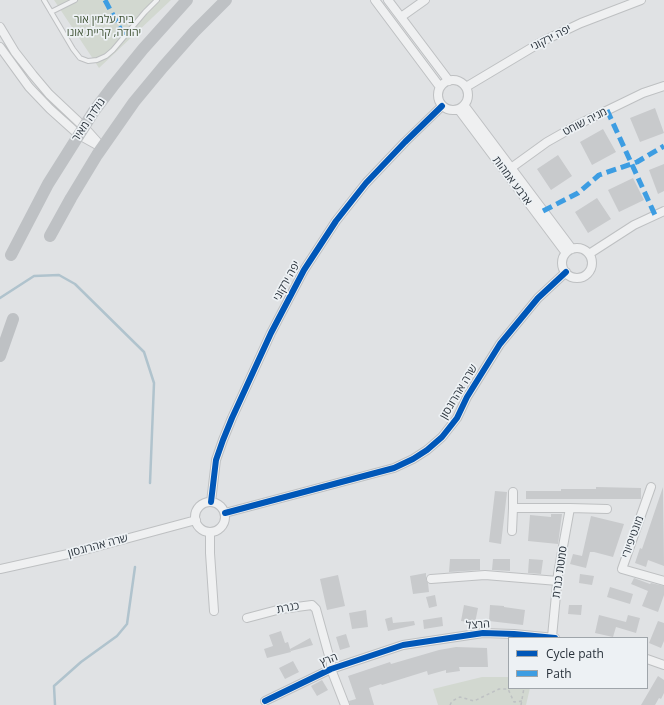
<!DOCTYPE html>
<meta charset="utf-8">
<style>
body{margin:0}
#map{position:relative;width:664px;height:705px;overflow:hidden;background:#e0e2e4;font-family:"Open Sans",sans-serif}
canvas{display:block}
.legend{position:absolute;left:508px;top:637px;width:140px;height:52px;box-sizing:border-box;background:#edf1f4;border:1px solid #9fa5aa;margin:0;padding:5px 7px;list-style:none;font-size:12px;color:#29323b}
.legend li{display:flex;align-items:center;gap:8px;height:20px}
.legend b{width:20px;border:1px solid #9fa5aa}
</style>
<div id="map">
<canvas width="664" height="705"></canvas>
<ul class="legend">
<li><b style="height:5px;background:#0057b8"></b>Cycle path</li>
<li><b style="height:5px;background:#3d9de2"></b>Path</li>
</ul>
</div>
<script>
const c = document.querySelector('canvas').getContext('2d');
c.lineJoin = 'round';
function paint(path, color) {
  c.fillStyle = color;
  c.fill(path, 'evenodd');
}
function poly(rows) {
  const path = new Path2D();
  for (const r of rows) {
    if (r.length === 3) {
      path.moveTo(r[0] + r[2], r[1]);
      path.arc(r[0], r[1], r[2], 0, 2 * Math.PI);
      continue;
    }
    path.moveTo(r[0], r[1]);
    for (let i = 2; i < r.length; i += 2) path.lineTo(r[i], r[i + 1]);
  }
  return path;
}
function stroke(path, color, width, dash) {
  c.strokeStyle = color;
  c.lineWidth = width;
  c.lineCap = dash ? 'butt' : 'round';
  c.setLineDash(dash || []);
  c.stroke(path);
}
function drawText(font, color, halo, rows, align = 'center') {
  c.font = font + ' "Open Sans","Noto Sans Hebrew",sans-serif';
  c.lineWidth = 3.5;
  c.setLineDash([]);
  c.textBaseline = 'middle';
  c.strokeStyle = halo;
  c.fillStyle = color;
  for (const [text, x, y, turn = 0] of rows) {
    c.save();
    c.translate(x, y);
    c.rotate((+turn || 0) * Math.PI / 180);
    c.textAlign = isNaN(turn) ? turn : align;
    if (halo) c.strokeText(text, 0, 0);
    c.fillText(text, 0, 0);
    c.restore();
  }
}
const green = poly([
 [54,0,171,0,99,68],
 [482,677,509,677,509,688,530,688,526,705,438,705,433,689]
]);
const stream = poly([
 [0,298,34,276,59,275,75,284,144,352,154,383,150,483],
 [55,705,54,686,81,662,117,636,127,624,135,567]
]);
const building = poly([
 [655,108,664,133,640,142,630,118],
 [603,129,616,152,592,165,580,142],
 [558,155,572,176,551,190,537,169],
 [664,164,664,191,658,194,649,170],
 [633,178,644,200,619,212,608,190],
 [597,198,611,219,588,233,575,212],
 [596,487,641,488,641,499,526,499,526,491,561,491,561,489,596,489],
 [663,487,664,566,648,560,646,567,635,563,640,548,642,549],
 [495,491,507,492,501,544,489,542],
 [551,514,562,514,558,544,528,541,530,515,551,517],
 [591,516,624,524,613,557,594,552,590,552,586,568,570,564,573,554,582,556],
 [450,559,480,559,480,570,449,572],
 [493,559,510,559,510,571,492,570],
 [529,559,543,560,541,574,528,573],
 [426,573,426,580,428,583,429,592,413,594,410,576],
 [580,574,594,576,592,585,579,583],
 [338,575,345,606,327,610,320,579],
 [634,578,650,584,651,583,664,586,664,595,658,612,642,606,648,591,631,584],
 [610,587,633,594,630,604,607,597],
 [435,595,437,606,429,608,426,597],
 [464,605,478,608,475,623,461,621],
 [490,605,504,606,504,607,525,610,523,625,489,621],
 [569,605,582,605,581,615,568,614],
 [366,610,368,627,352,629,349,613],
 [599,615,626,622,628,615,640,618,636,633,616,627,613,637,595,633],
 [392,617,393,623,414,621,415,625,388,631,385,619],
 [442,617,443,626,424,629,423,620],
 [658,621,664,623,664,641,661,648,649,643],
 [281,631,285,643,288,642,291,652,267,658,264,649,273,646,269,635],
 [346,634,350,647,340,650,336,637],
 [310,638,313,645,291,651,290,649],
 [456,647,487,648,488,667,459,667,460,671,446,673,446,670,428,675,427,671,382,685,381,684,369,688,374,705,350,705,349,701,356,699,348,676,390,662,391,664,439,650],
 [293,661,299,672,285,679,279,668],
 [658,676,664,680,664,693,661,699,659,698,655,705,641,705],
 [322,680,328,690,317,696,311,686]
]);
const path = poly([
 [450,705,452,701,460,697,474,701,499,689,508,689,514,702,522,701],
 [521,705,524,688]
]);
const service = poly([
 [44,0,73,49,80,58,88,61,97,60,106,56,113,50,145,12,157,0],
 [51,12,75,0]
]);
const minor = poly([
 [375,0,440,87],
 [388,0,449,81],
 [401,17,425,0],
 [0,27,15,52,33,75,49,94,84,127,102,147],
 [0,47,29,87,50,109,79,135,97,145],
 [453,95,15],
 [466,87,543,41,581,23,641,0],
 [464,105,572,249],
 [459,110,566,253],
 [511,168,547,142,577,125,643,93,664,86],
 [577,263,15],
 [589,254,634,225,664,211],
 [651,487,622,569,664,581],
 [513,492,513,508],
 [211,502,216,460,223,440,232,418,271,333,304,270,336,221,366,183,405,142,442,106],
 [210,517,15],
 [225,513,394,468,413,459,427,450,442,437,457,418,467,397,500,344,538,298,566,272],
 [512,531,513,508,570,508],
 [210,532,210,553,214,611],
 [0,569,77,552,196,520],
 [431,579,485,575,558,581],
 [247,618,281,609,312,605,316,609,331,663,331,669,345,705],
 [552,637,558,574,570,508,607,509],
 [647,659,664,665],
 [265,701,331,669,403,645,483,633,514,634,555,638]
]);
const secondary = poly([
 [50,236,71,198,97,155,134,102,163,67,194,32,226,0],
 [11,255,48,184,94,111,113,86,143,49,187,0],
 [0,356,13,319]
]);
const quiet = poly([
 [105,0,124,36],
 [607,110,655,215],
 [543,211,578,193,599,175,637,162,664,146]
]);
const cycleway = poly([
 [211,502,216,460,223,440,232,418,271,333,304,270,336,221,366,183,405,142,442,106],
 [225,513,394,468,413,459,427,450,442,437,457,418,467,397,500,344,538,298,566,272],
 [265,701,331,669,403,645,483,633,514,634,555,638]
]);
const parkNames = [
 ["בית עלמין אור",104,20],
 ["יהודה, קריית אונו",104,33]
];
const streetNames = [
 ["יפה ירקוני",551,38,-27],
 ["גולדה מאיר",89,120,-56],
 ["מניה שוחט",585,122,-27],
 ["ארבע אמהות",512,181,53],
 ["יפה ירקוני",287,281,-61],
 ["שרה אהרונסון",459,392,-59],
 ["מונטיפיורי",633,537,-70],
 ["שרה אהרונסון",98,546,-15],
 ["סמטת כנרת",560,572,-82],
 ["כנרת",288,608,-11],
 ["הרצל",478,625,-4],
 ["הרץ",329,660,-21]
];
paint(green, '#d2d8d0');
stroke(stream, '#b0c3cd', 2.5);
paint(building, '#c8cacc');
stroke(service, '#bec0c2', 6);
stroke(minor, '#bec0c2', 10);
stroke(path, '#bec1c3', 1.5, [3, 3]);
stroke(service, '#eff0f1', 4);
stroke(minor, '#eff0f1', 8);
stroke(secondary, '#bec1c4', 12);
stroke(quiet, '#3d9de2', 5, [10, 5]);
stroke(cycleway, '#0057b8', 6);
drawText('11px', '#425537', '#edf1f4', parkNames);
drawText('11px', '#29323b', '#edf1f4', streetNames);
</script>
